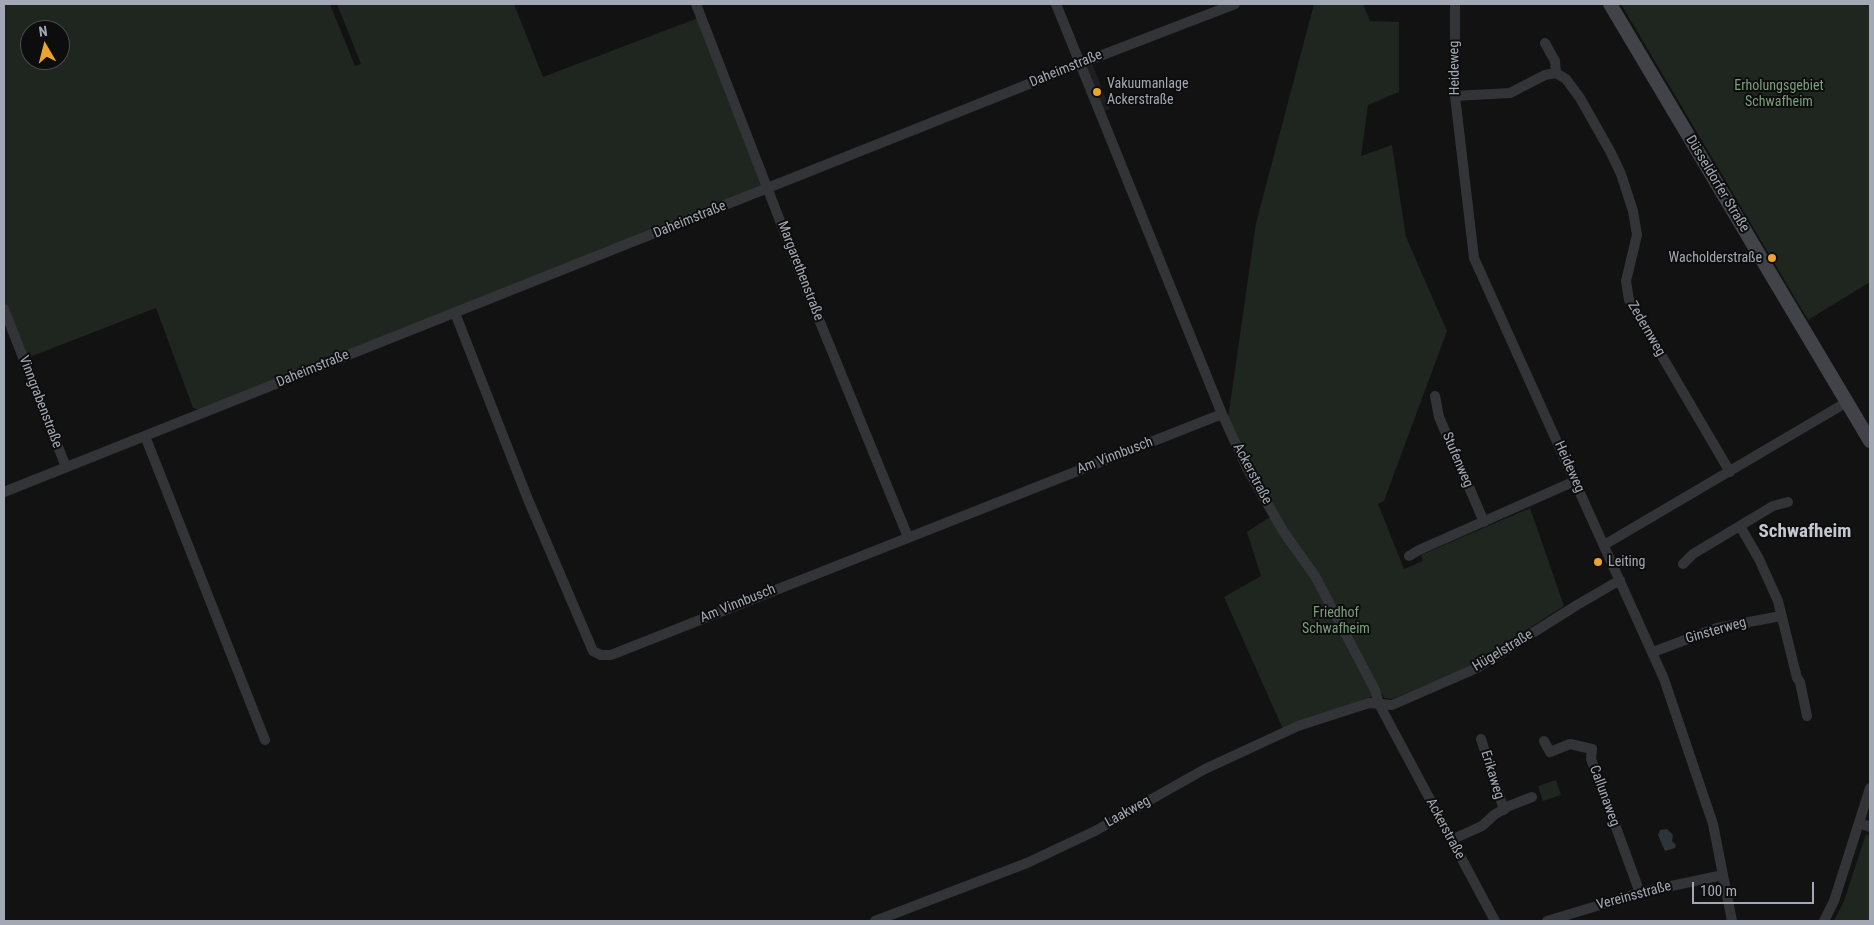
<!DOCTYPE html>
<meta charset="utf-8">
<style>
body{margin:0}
#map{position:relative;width:1874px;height:925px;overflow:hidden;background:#121213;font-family:"Roboto Condensed",sans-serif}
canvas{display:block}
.frame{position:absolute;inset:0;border:5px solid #a3a9b4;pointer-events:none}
.north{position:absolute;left:20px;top:20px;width:50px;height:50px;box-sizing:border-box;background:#0d0d0e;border:1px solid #494b50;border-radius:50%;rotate:352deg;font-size:14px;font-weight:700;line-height:20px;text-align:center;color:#a3a9b4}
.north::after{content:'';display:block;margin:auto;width:18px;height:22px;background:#eda330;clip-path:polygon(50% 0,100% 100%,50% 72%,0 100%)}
.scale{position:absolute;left:1692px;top:882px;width:122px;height:22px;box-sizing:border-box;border:2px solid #a3a9b4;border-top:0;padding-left:6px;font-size:15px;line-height:18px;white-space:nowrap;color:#a3a9b4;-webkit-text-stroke:4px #0d0d0e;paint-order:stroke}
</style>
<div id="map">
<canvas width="1874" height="925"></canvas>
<div class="frame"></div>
<div class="north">N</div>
<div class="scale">100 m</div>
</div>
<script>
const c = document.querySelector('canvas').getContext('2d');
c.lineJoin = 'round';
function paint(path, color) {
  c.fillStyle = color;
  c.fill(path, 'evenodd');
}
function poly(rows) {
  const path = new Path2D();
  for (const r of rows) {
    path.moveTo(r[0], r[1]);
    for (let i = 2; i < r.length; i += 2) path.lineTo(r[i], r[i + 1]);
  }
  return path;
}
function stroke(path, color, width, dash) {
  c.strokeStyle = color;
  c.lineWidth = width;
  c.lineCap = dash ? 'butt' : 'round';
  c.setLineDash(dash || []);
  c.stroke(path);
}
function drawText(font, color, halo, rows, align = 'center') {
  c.font = font + ' "Roboto Condensed",sans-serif';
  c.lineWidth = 4;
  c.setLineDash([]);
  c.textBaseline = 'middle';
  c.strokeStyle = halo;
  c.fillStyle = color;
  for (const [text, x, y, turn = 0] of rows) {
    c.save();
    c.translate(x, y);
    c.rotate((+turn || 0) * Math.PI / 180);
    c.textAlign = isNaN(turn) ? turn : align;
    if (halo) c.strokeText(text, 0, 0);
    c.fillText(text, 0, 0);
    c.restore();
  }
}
const built = poly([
 [1092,63,1110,109,1102,112,1084,66]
]);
const green = poly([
 [4,4,330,4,355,66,361,64,337,4,514,4,543,77,698,18,762,186,200,410,193,408,156,308,27,358,4,300],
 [30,30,60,30,60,60,30,60],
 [1314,4,1363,4,1370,21,1399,22,1399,92,1368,105,1361,156,1392,145,1406,237,1447,331,1384,501,1378,504,1404,569,1423,561,1421,555,1530,508,1564,606,1467,668,1392,699,1384,698,1382,693,1283,729,1224,597,1261,576,1247,532,1270,517,1250,466,1228,419,1256,223],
 [1621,4,1870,4,1870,282,1808,320],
 [1556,780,1561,795,1543,801,1538,786],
 [1866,834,1870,836,1870,921,1834,921,1844,901]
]);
const water = poly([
 [1667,829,1673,835,1672,841,1676,845,1675,848,1665,851,1658,835,1660,830]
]);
const minor = poly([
 [696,4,806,288,908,537],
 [1056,4,1222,414,1247,468,1283,531,1315,576,1375,690,1379,704,1495,921],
 [1455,4,1455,96,1474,258,1664,679,1713,824,1732,921],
 [1545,43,1555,61,1556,73],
 [1455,96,1510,93,1545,75,1556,73,1566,79,1580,98,1610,151,1621,174,1633,211,1637,235,1626,281,1629,300,1730,472],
 [4,309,66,467],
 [455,313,527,497,593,651,601,655,611,655,1222,414],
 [1435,396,1439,417,1484,522],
 [145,436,265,740],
 [4,492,1079,64,1235,4],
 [1740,526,1759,559,1778,601,1797,678,1800,682,1807,716],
 [1604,545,1847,402],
 [1409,556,1419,550,1575,481],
 [1683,564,1693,554,1773,506,1788,502],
 [1653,652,1717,628,1781,616],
 [1481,739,1504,810],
 [1544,741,1550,752,1570,744,1592,749,1591,759,1640,893],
 [1859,823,1870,827],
 [1451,840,1482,826,1494,815,1509,806,1532,797],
 [875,921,1027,863,1095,831,1205,769,1298,726,1369,703,1392,705,1477,668,1577,605,1620,580],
 [1547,921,1643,892,1723,875],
 [1824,921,1834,901,1870,788]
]);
const secondary = poly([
 [1610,4,1870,441]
]);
const markers = [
 [1097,92,5,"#eda330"],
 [1772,258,5,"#eda330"],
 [1598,562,5,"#eda330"]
];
const streetNames = [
 ["Heideweg",1455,68,-91],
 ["Daheimstraße",1066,69,-22],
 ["Düsseldorfer Straße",1717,184,59],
 ["Daheimstraße",690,220,-22],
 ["Margarethenstraße",800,271,69],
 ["Zedernweg",1646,329,60],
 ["Daheimstraße",313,369,-22],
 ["Vinngrabenstraße",40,402,69],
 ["Am Vinnbusch",1115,456,-21],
 ["Stufenweg",1457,460,67],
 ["Heideweg",1569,467,66],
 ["Ackerstraße",1252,474,62],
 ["Am Vinnbusch",738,604,-22],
 ["Ginsterweg",1716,631,-16],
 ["Hügelstraße",1503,651,-31],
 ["Erikaweg",1492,775,73],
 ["Callunaweg",1604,796,70],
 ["Laakweg",1128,812,-29],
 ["Ackerstraße",1445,829,62],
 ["Vereinsstraße",1634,896,-15]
];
const poiNames = [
 ["Vakuumanlage",1107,84],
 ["Ackerstraße",1107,100],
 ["Wacholderstraße",1762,258,"right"],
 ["Leiting",1608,562]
];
const parkNames = [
 ["Erholungsgebiet",1779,86],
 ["Schwafheim",1779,102],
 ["Friedhof",1336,613],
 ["Schwafheim",1336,629]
];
const districtNames = [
 ["Schwafheim",1805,532]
];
paint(built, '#1e1e20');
paint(green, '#1e261f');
paint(water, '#2c353b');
stroke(minor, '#333438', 10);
stroke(secondary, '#414348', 14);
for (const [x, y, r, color] of markers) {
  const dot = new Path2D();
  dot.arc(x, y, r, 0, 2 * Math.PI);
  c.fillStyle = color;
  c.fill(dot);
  stroke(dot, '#0d0d0e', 2);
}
drawText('14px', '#a3a9b4', '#0d0d0e', streetNames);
drawText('14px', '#a3a9b4', '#0d0d0e', poiNames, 'left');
drawText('14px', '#7b9e7b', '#0d0d0e', parkNames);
drawText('bold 19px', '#c4c8d0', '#0d0d0e', districtNames);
</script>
